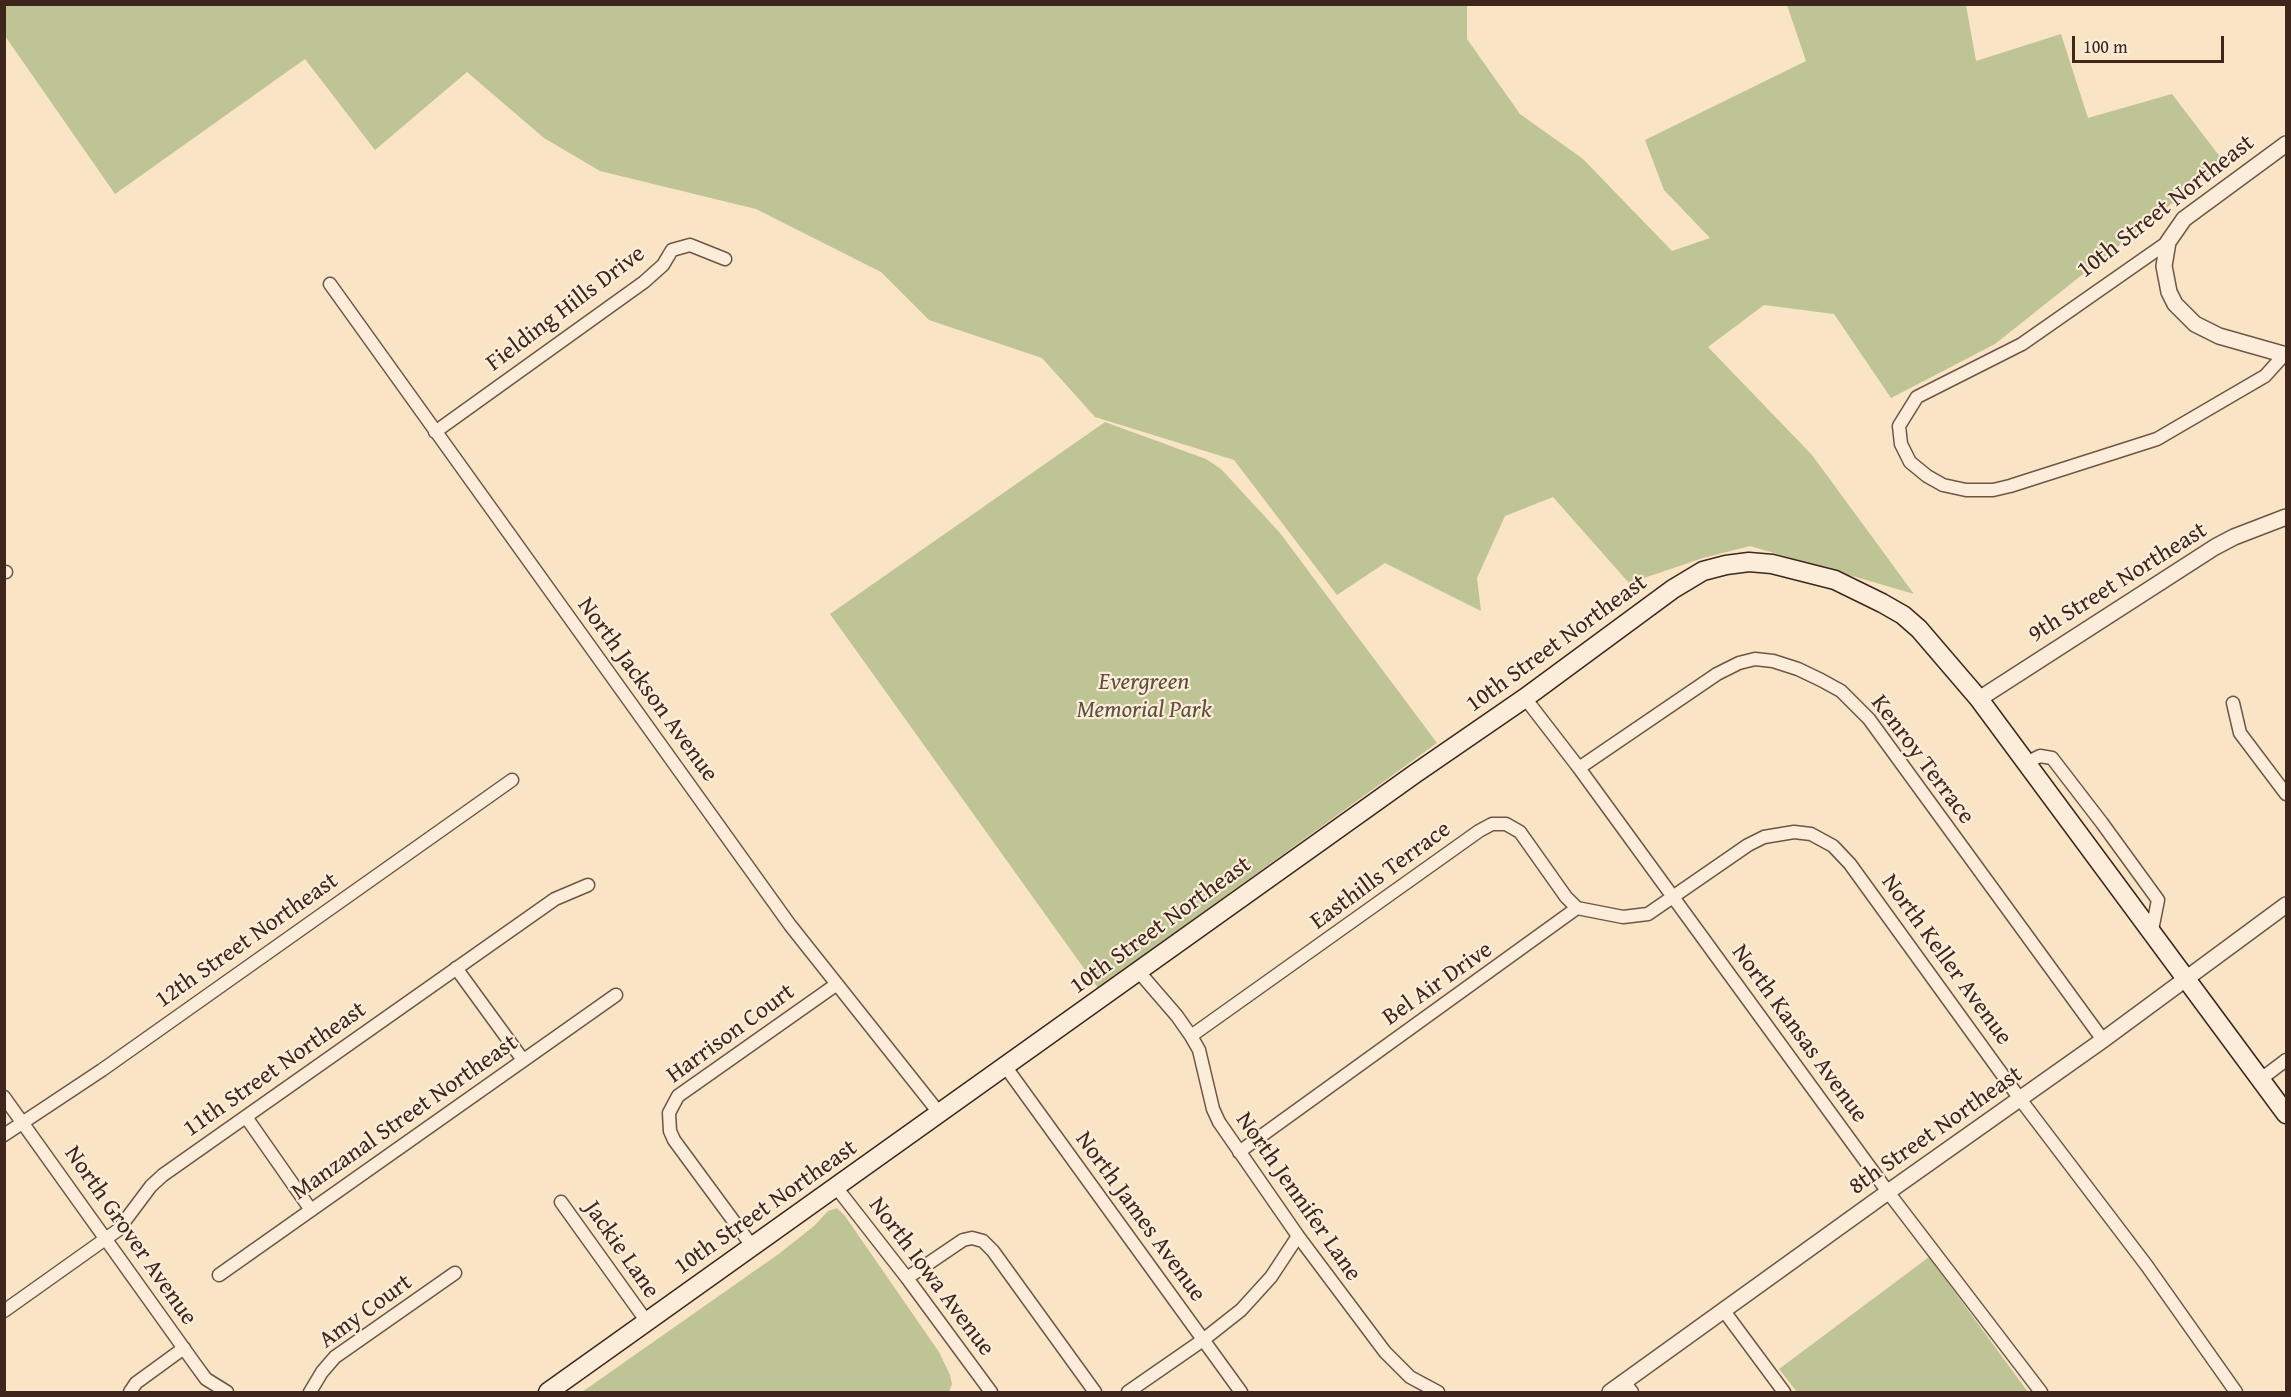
<!DOCTYPE html>
<style>
body{margin:0}
#map{position:relative;width:2291px;height:1397px;overflow:hidden;background:#f9e4c5;font-family:"Gentium Book Plus",serif}
canvas{display:block}
.frame{position:absolute;inset:0;border:6px solid #3f261d;pointer-events:none}
.scale{position:absolute;left:2072px;top:36px;width:152px;height:27px;box-sizing:border-box;border:3px solid #3f261d;border-top:0;padding-left:8px;font-size:18px;line-height:21px;white-space:nowrap;color:#3f261d;-webkit-text-stroke:4px #fbedd9;paint-order:stroke}
</style>
<div id="map">
<canvas width="2291" height="1397"></canvas>
<div class="frame"></div>
<div class="scale">100 m</div>
</div>
<script>
const c = document.querySelector('canvas').getContext('2d');
c.lineJoin = 'round';
function paint(path, color) {
  c.fillStyle = color;
  c.fill(path, 'evenodd');
}
function poly(rows) {
  const path = new Path2D();
  for (const r of rows) {
    path.moveTo(r[0], r[1]);
    for (let i = 2; i < r.length; i += 2) path.lineTo(r[i], r[i + 1]);
  }
  return path;
}
function stroke(path, color, width, dash) {
  c.strokeStyle = color;
  c.lineWidth = width;
  c.lineCap = dash ? 'butt' : 'round';
  c.setLineDash(dash || []);
  c.stroke(path);
}
function drawText(font, color, halo, rows, align = 'center') {
  c.font = font + ' "Gentium Book Plus",serif';
  c.lineWidth = 4.5;
  c.setLineDash([]);
  c.textBaseline = 'middle';
  c.strokeStyle = halo;
  c.fillStyle = color;
  for (const [text, x, y, turn = 0] of rows) {
    c.save();
    c.translate(x, y);
    c.rotate((+turn || 0) * Math.PI / 180);
    c.textAlign = isNaN(turn) ? turn : align;
    if (halo) c.strokeText(text, 0, 0);
    c.fillText(text, 0, 0);
    c.restore();
  }
}
const green = poly([
 [4,5,1467,5,1467,39,1520,114,1583,159,1672,251,1710,238,1664,190,1645,140,1806,61,1787,5,1966,5,1976,61,2061,34,2088,118,2172,94,2224,162,1995,344,1891,398,1834,314,1764,305,1708,347,1812,455,1914,594,1750,546,1703,558,1629,583,1553,497,1505,516,1477,578,1481,611,1385,563,1337,595,1234,460,1095,417,1042,358,929,320,881,272,756,209,600,171,544,138,467,72,375,150,305,59,115,194,5,36],
 [1105,422,1206,459,1221,469,1280,533,1437,743,1098,988,830,614],
 [837,1208,845,1216,939,1352,950,1375,952,1384,949,1392,582,1392,780,1253,814,1226,828,1211],
 [1929,1257,2028,1392,1797,1392,1779,1369]
]);
const minor = poly([
 [2168,242,2022,344,1917,397,1899,426,1901,444,1910,462,1927,476,1943,485,1966,490,1993,490,2010,486,2157,439,2265,376,2284,355],
 [330,284,790,925,940,1114],
 [435,432,644,282,663,265,672,250,690,245,725,259],
 [4,572,6,572],
 [1525,698,1579,768,1888,1192,2041,1392],
 [2233,703,2240,733,2286,794],
 [2026,763,2040,756,2052,758,2102,823,2158,900,2152,930],
 [1579,768,1717,674,1739,663,1755,659,1773,661,1798,669,1821,680,1841,691,1869,719,2103,1040],
 [456,968,523,1060],
 [1139,972,1177,1016,1191,1036,1199,1050,1213,1109,1219,1122,1298,1236,1385,1352,1410,1377,1438,1392],
 [1191,1036,1479,831,1492,824,1506,824,1520,832,1566,897,1577,908],
 [1005,1066,1241,1392],
 [2261,1079,2286,1060],
 [4,1097,195,1364,206,1379,227,1392],
 [246,1117,311,1210],
 [4,1135,102,1070,512,780],
 [1239,1152,1577,908,1623,917,1648,914,1748,845,1764,837,1794,832,1811,834,1833,846,1850,864,2020,1099,2147,1266,2236,1392],
 [836,1187,907,1278,991,1392],
 [561,1202,647,1322],
 [752,1246,674,1140,670,1131,669,1113,678,1096,837,984],
 [219,1275,616,995],
 [907,1278,963,1240,972,1238,983,1241,993,1251,1095,1392],
 [4,1311,118,1230,151,1186,163,1175,555,899,588,885],
 [1724,1311,1784,1392],
 [1624,1382,1632,1392],
 [130,1392,136,1383,184,1348],
 [310,1392,322,1372,335,1357,455,1273],
 [1128,1392,1203,1340,1241,1310,1271,1277,1298,1236]
]);
const tertiary = poly([
 [2286,144,2184,219,2168,242,2164,266,2169,292,2175,304,2195,324,2219,336,2286,355],
 [1979,699,2215,547,2234,537,2286,517],
 [1610,1392,1888,1192,2103,1040,2286,905]
]);
const secondary = poly([
 [548,1392,1416,773,1525,698,1673,589,1703,571,1726,565,1749,562,1772,564,1835,580,1882,603,1903,615,1919,629,1979,699,2286,1114]
]);
const streetNames = [
 ["10th Street Northeast",2166,207,-38],
 ["Fielding Hills Drive",566,309,-37],
 ["9th Street Northeast",2118,583,-32],
 ["10th Street Northeast",1557,644,-36],
 ["North Jackson Avenue",647,690,54],
 ["Kenroy Terrace",1922,760,53],
 ["Easthills Terrace",1381,876,-36],
 ["10th Street Northeast",1161,926,-36],
 ["12th Street Northeast",247,941,-35],
 ["North Keller Avenue",1946,960,54],
 ["Bel Air Drive",1438,984,-35],
 ["Harrison Court",731,1034,-36],
 ["North Kansas Avenue",1799,1034,54],
 ["11th Street Northeast",275,1070,-35],
 ["Manzanal Street Northeast",405,1118,-35],
 ["8th Street Northeast",1936,1131,-35],
 ["North Jennifer Lane",1298,1197,55],
 ["10th Street Northeast",766,1208,-35],
 ["North James Avenue",1140,1217,54],
 ["North Grover Avenue",130,1236,55],
 ["Jackie Lane",621,1250,55],
 ["North Iowa Avenue",931,1277,53],
 ["Amy Court",366,1312,-36]
];
const parkNames = [
 ["Evergreen",1144,683],
 ["Memorial Park",1144,711]
];
paint(green, '#bec494');
stroke(minor, '#6e5647', 15);
stroke(tertiary, '#6e5647', 18);
stroke(secondary, '#3f261d', 21);
stroke(minor, '#fbedd9', 12);
stroke(tertiary, '#fbedd9', 15);
stroke(secondary, '#fbedd9', 18);
drawText('24px', '#3f261d', '#fbedd9', streetNames);
drawText('italic 24px', '#5f4e3b', '#fbedd9', parkNames);
</script>
